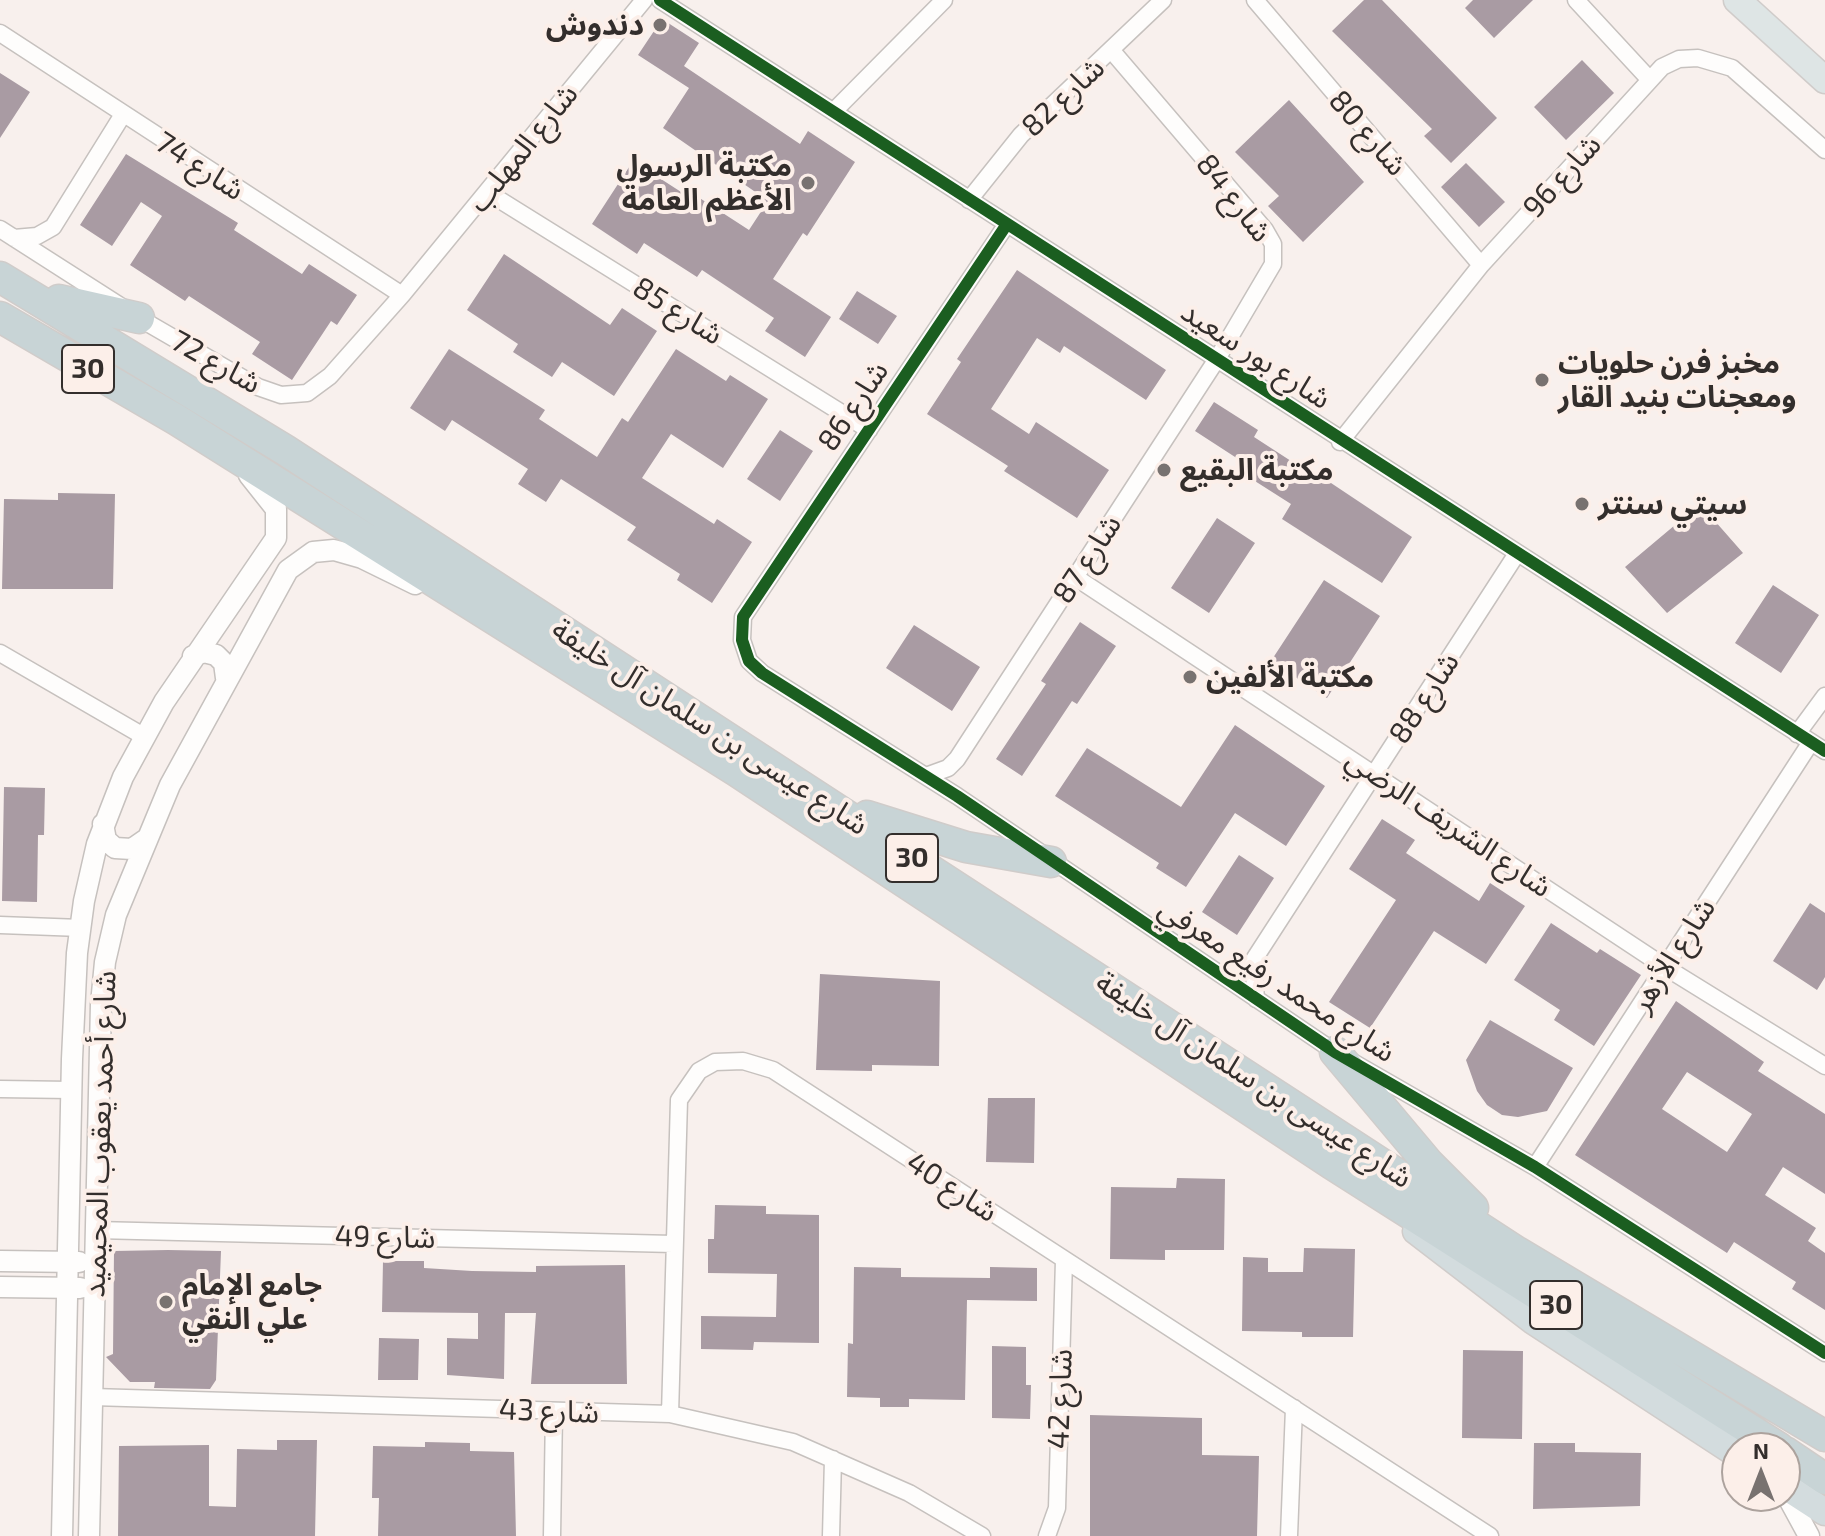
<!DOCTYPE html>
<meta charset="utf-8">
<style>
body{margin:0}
#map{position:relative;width:1825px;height:1536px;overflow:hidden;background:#f8f0ed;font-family:"Exo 2",sans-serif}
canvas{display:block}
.north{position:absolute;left:1721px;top:1432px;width:80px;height:80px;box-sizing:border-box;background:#fcefe9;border:2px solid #aca29d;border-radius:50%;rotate:0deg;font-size:22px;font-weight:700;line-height:32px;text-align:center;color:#332e2c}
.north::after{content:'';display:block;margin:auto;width:28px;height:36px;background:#787270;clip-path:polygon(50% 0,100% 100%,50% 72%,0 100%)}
</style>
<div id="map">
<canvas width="1825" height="1536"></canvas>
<div class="north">N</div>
</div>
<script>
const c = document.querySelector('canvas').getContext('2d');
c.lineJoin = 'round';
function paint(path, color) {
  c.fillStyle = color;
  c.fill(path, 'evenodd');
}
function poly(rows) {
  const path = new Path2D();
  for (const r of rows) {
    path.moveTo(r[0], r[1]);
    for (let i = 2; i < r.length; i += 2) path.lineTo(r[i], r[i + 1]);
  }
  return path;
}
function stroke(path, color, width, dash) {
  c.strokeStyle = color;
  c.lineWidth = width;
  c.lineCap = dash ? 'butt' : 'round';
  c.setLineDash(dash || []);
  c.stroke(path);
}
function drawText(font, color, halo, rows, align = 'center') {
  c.font = font + ' "Exo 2","Noto Sans Arabic",sans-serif';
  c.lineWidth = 8;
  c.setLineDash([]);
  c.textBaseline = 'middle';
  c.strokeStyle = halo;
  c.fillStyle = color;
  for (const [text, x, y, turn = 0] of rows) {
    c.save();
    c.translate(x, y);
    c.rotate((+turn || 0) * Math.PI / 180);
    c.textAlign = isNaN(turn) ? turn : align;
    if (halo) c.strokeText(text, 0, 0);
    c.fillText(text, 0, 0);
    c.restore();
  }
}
const building = poly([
 [1364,0,1382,0,1497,118,1451,163,1424,136,1432,129,1332,31],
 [1473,0,1533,0,1494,38,1465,8],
 [662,19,699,43,684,66,800,144,808,131,855,162,807,236,803,233,773,279,831,317,805,357,765,331,774,318,702,270,697,277,644,243,637,254,592,224,633,161,692,199,695,195,749,230,764,207,760,205,764,198,663,128,689,88,638,55],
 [1582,60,1614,93,1566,140,1534,107],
 [0,73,30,92,0,138],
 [1289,100,1364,182,1303,242,1268,206,1279,196,1235,152],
 [126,154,238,223,234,230,302,274,309,264,357,295,337,325,331,321,292,380,252,354,260,342,189,296,185,301,130,265,162,216,141,202,112,246,80,225],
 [1466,163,1505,202,1479,227,1441,187],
 [504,254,610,325,622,308,657,331,614,396,562,362,552,377,513,352,518,344,467,310],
 [1017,270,1166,370,1146,400,1064,346,1060,353,1037,338,991,409,1029,434,1036,422,1109,470,1077,518,1004,471,1008,466,927,414,961,362,957,359],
 [857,291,897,316,878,344,839,319],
 [449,349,545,410,539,419,597,457,622,418,628,422,676,349,726,381,730,375,768,399,723,468,671,434,642,478,714,524,717,519,752,542,712,603,677,580,680,574,627,540,636,527,561,479,546,502,518,484,528,469,452,420,445,431,410,408],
 [1214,402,1258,430,1254,437,1311,474,1313,471,1412,537,1382,583,1282,519,1291,504,1247,476,1252,468,1195,431],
 [780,430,813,451,780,501,747,479],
 [58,493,115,494,113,589,2,589,4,499,58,500],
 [1700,504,1743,553,1667,613,1625,567],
 [1217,518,1255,543,1209,613,1171,588],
 [1324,580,1380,616,1327,698,1271,661],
 [1773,585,1819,615,1781,673,1735,643],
 [1080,622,1116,646,1077,704,1072,701,1022,776,996,759,1046,684,1041,681],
 [914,625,980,667,952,711,886,668],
 [1235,725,1325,786,1286,846,1235,813,1186,887,1156,868,1159,863,1055,796,1087,748,1181,807],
 [4,787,45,788,44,835,38,835,37,902,2,901],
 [1382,819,1415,840,1406,853,1479,901,1490,883,1525,906,1486,964,1434,931,1370,1028,1329,1002,1396,900,1349,869],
 [1239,855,1274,878,1237,935,1202,912],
 [1810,903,1825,913,1825,977,1817,990,1773,961],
 [1551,923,1597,953,1600,949,1641,975,1594,1046,1554,1020,1560,1010,1514,980],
 [820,974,940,981,939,1066,872,1065,872,1071,816,1070],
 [1676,1001,1764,1062,1758,1071,1825,1114,1825,1194,1783,1167,1765,1195,1816,1228,1808,1241,1825,1253,1825,1310,1792,1289,1796,1282,1734,1242,1727,1253,1575,1155],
 [1687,1072,1752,1114,1727,1152,1662,1109],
 [1490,1020,1573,1068,1547,1111,1518,1117,1502,1115,1487,1105,1477,1091,1466,1060],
 [988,1098,1035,1098,1034,1163,986,1162],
 [1177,1178,1225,1179,1224,1250,1165,1250,1165,1260,1110,1259,1111,1187,1176,1188],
 [715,1205,766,1206,766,1214,819,1215,819,1343,754,1342,753,1350,701,1349,701,1316,776,1317,777,1274,708,1273,708,1239,714,1239],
 [1304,1248,1355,1249,1353,1337,1302,1337,1302,1332,1242,1331,1243,1257,1268,1258,1268,1272,1303,1272],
 [168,1250,221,1251,216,1380,210,1389,154,1388,155,1382,130,1382,106,1357,113,1354,114,1251],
 [383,1261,424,1261,424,1268,472,1271,536,1272,536,1266,625,1265,627,1384,531,1384,536,1313,505,1313,504,1379,447,1375,447,1338,478,1339,478,1313,382,1312],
 [854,1267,901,1268,901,1277,990,1278,990,1267,1037,1268,1037,1301,967,1300,965,1400,909,1399,909,1407,880,1407,880,1398,847,1397,848,1343,853,1344],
 [379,1338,419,1339,418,1380,378,1380],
 [992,1346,1026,1347,1026,1385,1031,1385,1030,1419,992,1418],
 [1463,1350,1523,1351,1522,1439,1462,1438],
 [1090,1415,1202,1418,1202,1455,1259,1456,1257,1536,1090,1536],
 [277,1440,317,1440,315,1536,118,1536,119,1446,209,1445,209,1506,236,1507,237,1449,277,1450],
 [425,1442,470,1443,470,1451,514,1452,516,1536,378,1536,379,1498,372,1498,373,1446,425,1447],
 [1534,1443,1575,1443,1575,1452,1641,1453,1640,1506,1533,1509]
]);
const minor = poly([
 [660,0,1825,751],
 [1255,0,1481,265],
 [1576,0,1650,80],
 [0,33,402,295],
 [835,110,944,0],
 [487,192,869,430],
 [969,200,1021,135,1163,0],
 [1007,224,743,617,742,640,749,661,762,673,957,796,1335,1052,1535,1167,1825,1353],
 [0,229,139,318,258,387,281,395,307,393,330,376,402,295,644,0],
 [14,238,37,236,53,227,122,116],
 [1340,442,1481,265,1662,67,1679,59,1698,58,1732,68,1825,150],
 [1075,577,1665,967,1825,1066],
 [0,653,145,737],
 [1797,734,1825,696],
 [926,776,948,768,957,759,1217,359,1273,264,1273,244,1265,230,1112,51],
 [0,925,81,928],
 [1256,999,1253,961,1516,555],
 [0,1089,71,1090],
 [1535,1167,1811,742],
 [96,1230,673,1244],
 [92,1397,670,1414,793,1442,909,1493,982,1536],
 [670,1414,679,1100,699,1071,715,1062,743,1061,773,1070,1490,1536],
 [552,1536,554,1411],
 [831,1536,833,1459],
 [1047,1536,1057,1508,1064,1260],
 [1289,1536,1294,1408]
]);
const tertiary = poly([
 [193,656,204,652,216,655,224,663,226,678],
 [103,824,106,840,115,848,132,849,145,840],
 [0,1261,79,1262],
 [0,1287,80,1288],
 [1785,1492,1809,1536],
 [62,1536,72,1059,77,953,84,901,97,844,123,777,164,702,276,538,276,509,249,475],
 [89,1536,101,1004,105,962,116,915,170,785,288,570,313,552,334,550,362,558,415,584]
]);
const primary = poly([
 [1737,0,1825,80]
]);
const trunk = poly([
 [1416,1231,1532,1320,1737,1454],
 [1785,1486,1825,1512]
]);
const motorway = poly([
 [0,277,285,450,1517,1252,1825,1436],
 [59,300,139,318],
 [0,317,177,420,735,770,1332,1164,1779,1448],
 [867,816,966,847,1051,862],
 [1335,1052,1429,1164,1473,1208],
 [1785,1452,1825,1479]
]);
const cycleway = poly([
 [660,0,1825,751],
 [1007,224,743,617,742,640,749,661,762,673,957,796,1335,1052,1535,1167,1825,1353]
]);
const markers = [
 [660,25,8,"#787270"],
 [808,183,8,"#787270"],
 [1542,380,8,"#787270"],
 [1164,470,8,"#787270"],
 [1582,504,8,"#787270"],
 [1190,677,8,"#787270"],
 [166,1302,8,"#787270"]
];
const shields = [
 [88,369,52],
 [912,858,52],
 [1556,1305,52]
];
const shieldNames = [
 ["30",88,369],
 ["30",912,858],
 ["30",1556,1305]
];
const poiNames = [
 ["دندوش",644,25,"right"],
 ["مكتبة الرسول",792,166,"right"],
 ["الأعظم العامة",792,200,"right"],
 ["مخبز فرن حلويات",1558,363],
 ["ومعجنات بنيد القار",1558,397],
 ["مكتبة البقيع",1180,470],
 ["سيتي سنتر",1598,504],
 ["مكتبة الألفين",1206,677],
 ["جامع الإمام",182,1285],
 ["علي النقي",182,1319]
];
const streetNames = [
 ["شارع 82",1063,97,-43],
 ["شارع 80",1368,133,49],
 ["شارع المهلب",523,148,-51],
 ["شارع 74",200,166,33],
 ["شارع 96",1562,176,-48],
 ["شارع 84",1234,198,52],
 ["شارع 85",678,311,32],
 ["شارع بور سعيد",1256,355,33],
 ["شارع 72",216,362,29],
 ["شارع 86",853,406,-56],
 ["شارع 87",1087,559,-57],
 ["شارع 88",1424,698,-57],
 ["شارع عيسى بن سلمان آل خليفة",710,727,33],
 ["شارع الشريف الرضي",1449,823,34],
 ["شارع الأزهر",1673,955,-57],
 ["شارع محمد رفيع معرفي",1277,980,33],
 ["شارع عيسى بن سلمان آل خليفة",1254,1080,33],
 ["شارع أحمد يعقوب المحيميد",100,1134,-88],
 ["شارع 40",952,1187,33],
 ["شارع 49",385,1237,1],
 ["شارع 42",1060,1399,-88],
 ["شارع 43",549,1411,2]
];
paint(building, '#a99ba3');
stroke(minor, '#c6c1be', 19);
stroke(tertiary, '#c6c1be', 23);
stroke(primary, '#d0ccca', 29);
stroke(trunk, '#d0ccca', 29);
stroke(motorway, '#d0ccca', 33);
stroke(minor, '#fefdfc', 16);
stroke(tertiary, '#fefdfc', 20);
stroke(primary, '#dee5e5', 26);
stroke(trunk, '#d3dcde', 26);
stroke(motorway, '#c8d4d6', 30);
stroke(cycleway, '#1b5e20', 12);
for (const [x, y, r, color] of markers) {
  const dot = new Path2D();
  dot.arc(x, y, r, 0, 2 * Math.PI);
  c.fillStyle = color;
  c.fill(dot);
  stroke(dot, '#fcefe9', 3);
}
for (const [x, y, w] of shields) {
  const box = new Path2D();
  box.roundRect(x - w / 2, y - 24, w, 48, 6);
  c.fillStyle = '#fcefe9';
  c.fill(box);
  stroke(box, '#332e2c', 2);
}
drawText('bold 28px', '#332e2c', null, shieldNames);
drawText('bold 30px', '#332e2c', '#fcefe9', poiNames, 'left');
drawText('30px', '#332e2c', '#fcefe9', streetNames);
</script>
